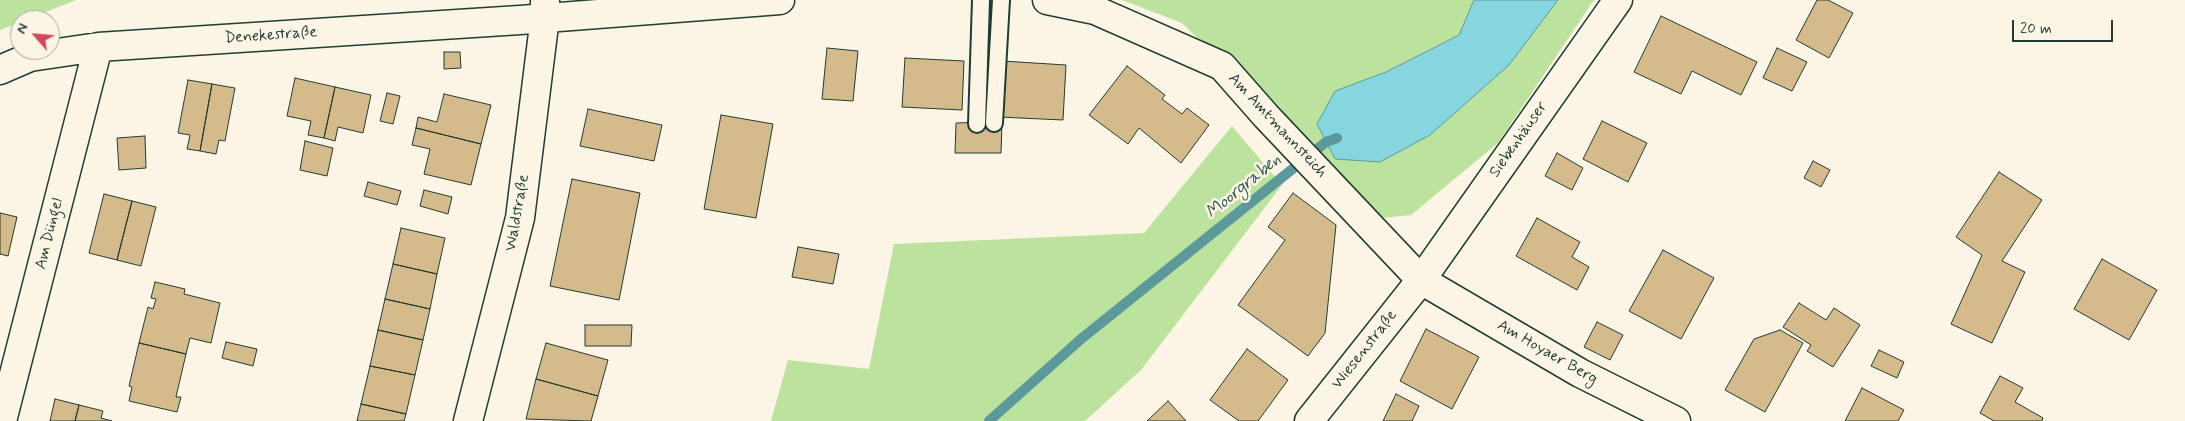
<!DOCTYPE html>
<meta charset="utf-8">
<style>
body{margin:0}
#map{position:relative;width:2185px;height:421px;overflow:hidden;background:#fcf5e5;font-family:Mynerve,sans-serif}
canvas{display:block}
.north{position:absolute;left:10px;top:10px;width:50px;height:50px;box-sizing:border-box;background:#fcf5e5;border:1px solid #a4ab9e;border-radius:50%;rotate:297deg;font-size:14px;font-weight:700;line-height:20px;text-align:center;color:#1f3d34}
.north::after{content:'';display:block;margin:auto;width:18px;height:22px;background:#d1495b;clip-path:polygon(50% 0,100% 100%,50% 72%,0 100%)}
.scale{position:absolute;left:2012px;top:20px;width:101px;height:22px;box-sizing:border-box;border:2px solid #1f3d34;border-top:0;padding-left:6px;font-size:15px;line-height:18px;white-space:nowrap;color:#1f3d34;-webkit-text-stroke:4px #fcf5e5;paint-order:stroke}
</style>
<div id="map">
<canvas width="2185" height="421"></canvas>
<div class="north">N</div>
<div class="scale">20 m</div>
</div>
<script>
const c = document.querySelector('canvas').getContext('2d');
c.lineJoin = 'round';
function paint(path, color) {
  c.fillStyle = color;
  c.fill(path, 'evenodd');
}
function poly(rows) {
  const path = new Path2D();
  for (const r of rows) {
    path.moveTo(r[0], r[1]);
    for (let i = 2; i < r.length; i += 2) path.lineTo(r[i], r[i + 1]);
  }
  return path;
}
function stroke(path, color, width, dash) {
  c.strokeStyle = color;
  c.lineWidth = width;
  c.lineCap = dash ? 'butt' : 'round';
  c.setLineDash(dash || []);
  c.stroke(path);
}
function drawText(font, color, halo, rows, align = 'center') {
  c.font = font + ' Mynerve,sans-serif';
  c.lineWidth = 5;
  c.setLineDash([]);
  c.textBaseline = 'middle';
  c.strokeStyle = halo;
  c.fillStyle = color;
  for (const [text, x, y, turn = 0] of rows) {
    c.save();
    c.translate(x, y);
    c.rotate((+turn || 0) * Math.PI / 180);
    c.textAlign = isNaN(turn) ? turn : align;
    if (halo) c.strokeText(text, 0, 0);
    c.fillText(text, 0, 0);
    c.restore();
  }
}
const green = poly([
 [0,0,76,0,26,20,20,20,20,22,0,30],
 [1122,0,1474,0,1459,35,1386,72,1335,91,1430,135,1508,65,1558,0,1594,0,1498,143,1411,215,1383,218,1182,23],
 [1232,126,1282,185,1141,370,1085,421,771,421,788,360,869,369,894,244,1144,233]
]);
const water = poly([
 [1474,0,1558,0,1509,65,1430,135,1380,162,1335,159,1317,124,1335,91,1386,72,1459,35,1474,0]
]);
const stream = poly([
 [989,421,1081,339,1326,142,1337,138]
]);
const building = poly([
 [1817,0,1828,0,1853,13,1829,58,1796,40,1817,0],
 [1661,16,1757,62,1741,95,1692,71,1681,94,1634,72,1661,16],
 [827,48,858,51,853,101,822,99,827,48],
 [1777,48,1807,62,1792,91,1763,78,1777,48],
 [444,52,460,52,461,68,444,69,444,52],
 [905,58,964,61,962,110,902,107,905,58],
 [1002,61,1066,65,1063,120,999,117,1002,61],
 [1127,66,1165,95,1162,99,1182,114,1187,108,1209,125,1181,163,1139,128,1128,144,1089,115,1127,66],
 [295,78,335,87,324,138,308,135,311,121,287,116,295,78],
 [188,80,212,84,200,151,187,149,190,135,178,133,188,80],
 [212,84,235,88,225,141,219,140,216,154,200,151,212,84],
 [335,87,371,95,363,133,338,127,335,141,324,138,335,87],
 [387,93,400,96,393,124,380,121,387,93],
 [444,94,491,105,481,144,416,128,418,117,437,122,444,94],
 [588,109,662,125,654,161,580,146,588,109],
 [721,115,773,124,756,218,704,209,721,115],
 [1602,121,1647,143,1628,182,1583,159,1602,121],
 [985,122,1002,123,1001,153,955,153,956,123,985,122],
 [416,128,481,144,471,185,424,174,430,149,412,145,416,128],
 [145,136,146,168,119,170,117,138,145,136],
 [305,141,333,148,327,176,300,170,305,141],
 [1557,153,1583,168,1572,190,1545,176,1557,153],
 [1813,161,1830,170,1821,187,1804,178,1813,161],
 [1999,172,2042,200,2002,261,2025,272,1992,343,1951,324,1982,255,1956,237,1999,172],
 [572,179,640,193,619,300,550,286,572,179],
 [368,182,401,191,397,205,364,196,368,182],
 [424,190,452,197,448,214,420,206,424,190],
 [1293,193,1336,225,1325,333,1308,356,1238,305,1285,240,1268,227,1293,193],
 [104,194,132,201,117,260,89,253,104,194],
 [132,201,156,207,141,266,117,260,132,201],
 [0,213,17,217,8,256,0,254,0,213],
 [1537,218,1580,242,1572,257,1589,267,1577,290,1516,256,1537,218],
 [401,228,445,238,437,274,393,264,401,228],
 [798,247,839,254,833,284,792,277,798,247],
 [1663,250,1714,278,1681,339,1629,311,1663,250],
 [2102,259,2157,290,2129,340,2074,309,2102,259],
 [393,264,437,274,430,309,385,299,393,264],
 [155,282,185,289,184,294,220,303,211,343,190,338,186,354,139,343,148,307,153,309,156,299,151,298,155,282],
 [385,299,430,309,423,340,378,330,385,299],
 [1799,303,1826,320,1834,308,1860,325,1833,367,1807,351,1811,345,1783,327,1799,303],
 [1597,322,1623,335,1610,360,1584,347,1597,322],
 [585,325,632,325,631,346,585,346,585,325],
 [1426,329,1479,357,1452,409,1400,381,1426,329],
 [378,330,423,340,415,375,370,366,378,330],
 [1780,330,1803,343,1765,412,1725,390,1754,339,1780,330],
 [226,342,257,349,253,366,222,358,226,342],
 [139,343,186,354,176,397,181,397,177,412,129,401,132,387,129,386,139,343],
 [546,343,608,360,598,396,536,379,546,343],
 [1247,349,1288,380,1258,421,1239,421,1210,400,1247,349],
 [1879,350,1904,362,1897,378,1871,366,1879,350],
 [370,366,415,375,406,414,361,404,370,366],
 [2000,376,2023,388,2015,402,2043,418,2042,421,1994,421,1980,413,2000,376],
 [536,379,598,396,591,421,526,419,536,379],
 [1862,388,1904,410,1898,421,1845,421,1862,388],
 [1396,394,1419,406,1412,421,1383,421,1396,394],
 [55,399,79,405,75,421,50,421,55,399],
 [1168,401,1186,421,1147,421,1168,401],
 [361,404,406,414,404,421,357,421,361,404],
 [79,405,103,411,101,418,112,421,75,421,79,405]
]);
const lane = poly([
 [994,123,1001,0],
 [977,124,981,0]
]);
const street = poly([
 [1047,0,1095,10,1222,66,1266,116,1421,280,1580,373,1676,421],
 [0,70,30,57,98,47,520,20,780,0],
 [2,421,98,47],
 [1309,421,1421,280,1618,0]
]);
const secondary = poly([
 [468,421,520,218,545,17,545,0]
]);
const streetNames = [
 ["Denekestraße",271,36,-4],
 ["Am Amtmannsteich",1277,126,47],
 ["Siebenhäuser",1519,140,-55],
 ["Waldstraße",518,213,-80],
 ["Am Düngel",50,234,-76],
 ["Wiesenstraße",1365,350,-52],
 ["Am Hoyaer Berg",1547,353,30]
];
const waterNames = [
 ["Moorgraben",1244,187,-39]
];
paint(green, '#bce39e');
paint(water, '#85d6df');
stroke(water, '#5c999b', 1);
stroke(stream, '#5c999b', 10);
paint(building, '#d5bb8b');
stroke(building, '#1f3d34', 1);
stroke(lane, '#1f3d34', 20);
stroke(street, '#1f3d34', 31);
stroke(secondary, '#1f3d34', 31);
stroke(lane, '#fcf5e5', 16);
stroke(street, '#fcf5e5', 28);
stroke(secondary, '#fcf5e5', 28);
drawText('16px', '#1f3d34', '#fcf5e5', streetNames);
drawText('italic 18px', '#335c56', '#fcf5e5', waterNames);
</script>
